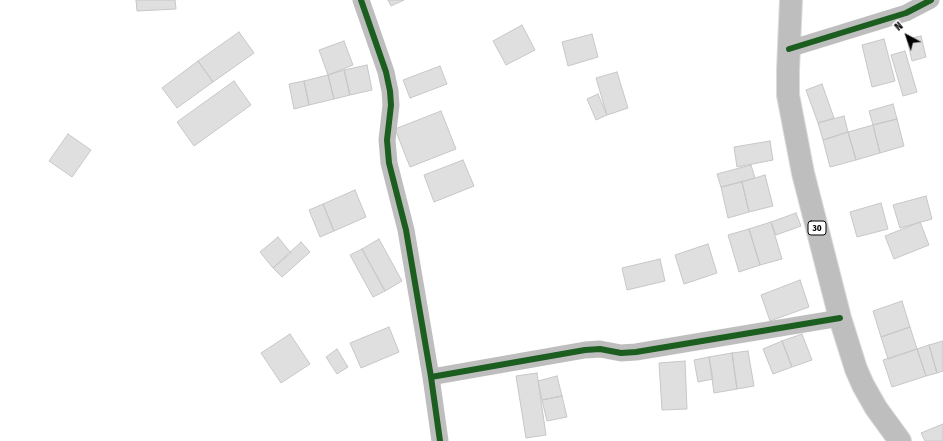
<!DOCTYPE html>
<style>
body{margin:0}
#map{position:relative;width:943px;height:441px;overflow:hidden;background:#fff;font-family:"Fira Sans Condensed",sans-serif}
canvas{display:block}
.north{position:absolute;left:887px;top:16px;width:40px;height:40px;-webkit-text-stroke:3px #fff;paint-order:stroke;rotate:319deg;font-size:11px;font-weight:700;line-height:16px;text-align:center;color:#000}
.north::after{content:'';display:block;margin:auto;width:14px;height:18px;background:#000;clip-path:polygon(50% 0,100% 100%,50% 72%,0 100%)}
</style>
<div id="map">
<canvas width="943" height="441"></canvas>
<div class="north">N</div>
</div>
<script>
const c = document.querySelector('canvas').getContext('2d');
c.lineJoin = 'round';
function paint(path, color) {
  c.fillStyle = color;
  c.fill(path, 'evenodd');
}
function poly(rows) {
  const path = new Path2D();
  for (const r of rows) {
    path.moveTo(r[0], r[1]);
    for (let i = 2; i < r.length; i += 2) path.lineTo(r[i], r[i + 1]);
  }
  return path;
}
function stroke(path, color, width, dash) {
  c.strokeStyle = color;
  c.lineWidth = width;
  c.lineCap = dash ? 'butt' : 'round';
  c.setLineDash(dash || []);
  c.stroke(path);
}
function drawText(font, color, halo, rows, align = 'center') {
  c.font = font + ' "Fira Sans Condensed",sans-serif';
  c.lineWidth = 3;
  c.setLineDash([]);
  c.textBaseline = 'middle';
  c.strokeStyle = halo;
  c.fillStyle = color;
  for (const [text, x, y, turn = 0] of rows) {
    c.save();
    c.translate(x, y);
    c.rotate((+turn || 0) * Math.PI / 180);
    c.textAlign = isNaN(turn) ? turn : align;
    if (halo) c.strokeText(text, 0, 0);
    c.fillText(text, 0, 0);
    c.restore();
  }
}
const building = poly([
 [136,0,175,0,176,9,137,11,136,0],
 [388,0,404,0,391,6,388,0],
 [522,25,535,50,506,65,493,41,522,25],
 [239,32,254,53,213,82,198,61,239,32],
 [592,34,598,57,568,66,562,42,592,34],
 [921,36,926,57,912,61,907,39,921,36],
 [884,39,895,81,872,87,862,45,884,39],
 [344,41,353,65,328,75,319,50,344,41],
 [905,51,917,92,903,96,891,55,905,51],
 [198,61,213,82,177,108,162,88,198,61],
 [367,65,372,90,350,95,344,70,367,65],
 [440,66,447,84,410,98,403,80,440,66],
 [344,70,350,95,334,99,328,75,344,70],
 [617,72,628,108,607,115,596,78,617,72],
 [328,75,334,99,309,105,304,81,328,75],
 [234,81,251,105,194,146,177,122,234,81],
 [304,81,309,105,294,109,289,84,304,81],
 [822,84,834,118,818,123,806,90,822,84],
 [598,94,607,115,596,120,587,99,598,94],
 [893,104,897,119,873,125,869,111,893,104],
 [441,111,456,149,410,167,395,129,441,111],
 [844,116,848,132,823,140,818,123,844,116],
 [897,119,904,146,880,153,873,125,897,119],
 [873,125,880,153,856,160,848,132,873,125],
 [848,132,856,160,830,167,823,140,848,132],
 [68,134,91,150,72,177,49,161,68,134],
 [770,141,773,160,737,167,734,147,770,141],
 [463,160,474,186,434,202,424,175,463,160],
 [751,165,755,178,721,187,717,174,751,165],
 [765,175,773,206,749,212,742,182,765,175],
 [742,182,749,212,728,218,721,187,742,182],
 [355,190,366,217,334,231,323,204,355,190],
 [926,196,932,219,900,228,893,205,926,196],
 [881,203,888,229,857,237,850,212,881,203],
 [323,204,334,231,320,237,309,210,323,204],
 [796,213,801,226,776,235,771,222,796,213],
 [771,222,782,259,760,265,749,229,771,222],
 [920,222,929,245,894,259,885,236,920,222],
 [749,229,760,265,739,272,728,235,749,229],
 [278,237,291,253,273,268,260,252,278,237],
 [379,239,402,281,385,291,362,249,379,239],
 [301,242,310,252,282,277,273,268,301,242],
 [708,244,717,273,684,284,675,255,708,244],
 [362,249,385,291,373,297,350,255,362,249],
 [660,259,665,281,627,290,622,268,660,259],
 [800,280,809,307,770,321,761,295,800,280],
 [902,301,910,327,881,337,873,311,902,301],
 [389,327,399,352,361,368,350,343,389,327],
 [910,327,917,349,888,359,881,337,910,327],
 [290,334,310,364,281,383,261,353,290,334],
 [802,334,812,360,792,367,782,341,802,334],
 [782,341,792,367,773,374,763,349,782,341],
 [943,341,943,371,937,373,929,345,943,341],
 [929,345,937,373,926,376,917,349,929,345],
 [337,349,348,367,337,374,326,357,337,349],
 [917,349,926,376,892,387,883,360,917,349],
 [748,351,754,386,737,389,732,353,748,351],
 [732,353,737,389,714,393,709,357,732,353],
 [709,357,713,379,698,382,694,360,709,357],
 [685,361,687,409,662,410,659,363,685,361],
 [537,373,546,435,526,438,516,376,537,373],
 [557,376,562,396,542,400,538,381,557,376],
 [562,396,567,417,547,421,542,400,562,396],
 [943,424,943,441,925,441,921,433,943,424]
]);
const minor = poly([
 [361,0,386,72,390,91,391,105,387,140,389,163,406,230,431,377,440,441],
 [789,49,906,13,931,0],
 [431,377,585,350,600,349,621,353,636,352,840,318]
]);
const trunk = poly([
 [791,0,788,70,788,95,803,173,840,318,856,369,863,385,876,408,900,441]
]);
const cycleway = poly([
 [361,0,386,72,390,91,391,105,387,140,389,163,406,230,431,377,440,441],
 [789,49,906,13,931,0],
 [431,377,585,350,600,349,621,353,636,352,840,318]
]);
const shields = [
 [817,228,18]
];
const shieldNames = [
 ["30",817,228]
];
paint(building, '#dfdfdf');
stroke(building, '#c7c7c7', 1);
stroke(trunk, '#dbdbdb', 24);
stroke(minor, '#bebebe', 17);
stroke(trunk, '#bebebe', 22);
stroke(cycleway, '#1b5e20', 6);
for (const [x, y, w] of shields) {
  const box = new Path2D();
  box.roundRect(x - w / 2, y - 7, w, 14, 3);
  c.fillStyle = '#fff';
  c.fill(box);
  stroke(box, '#000', 1);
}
drawText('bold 9px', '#000', null, shieldNames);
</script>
